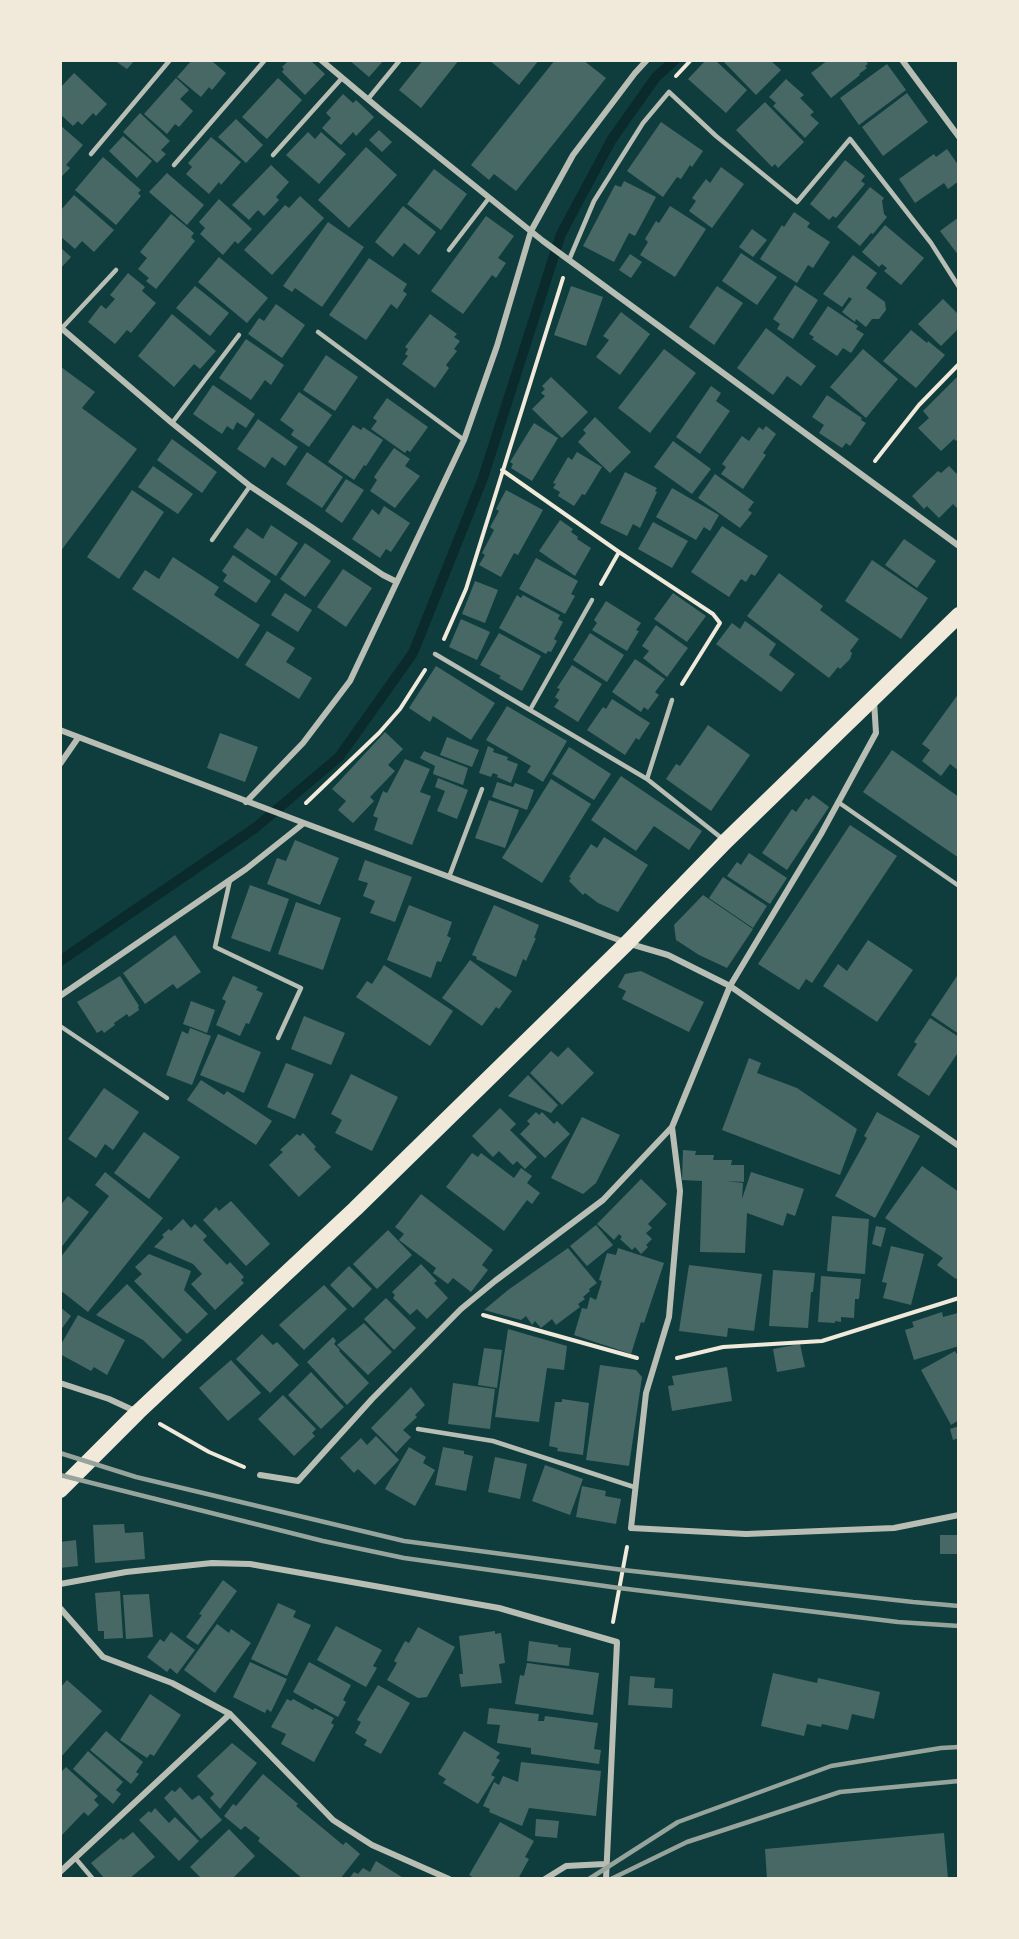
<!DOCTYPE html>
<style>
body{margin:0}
#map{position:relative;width:1019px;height:1939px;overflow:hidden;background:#0f3d3e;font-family:Commissioner,sans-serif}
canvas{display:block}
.frame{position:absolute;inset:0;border:62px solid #f1e9da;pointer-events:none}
</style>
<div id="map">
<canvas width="1019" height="1939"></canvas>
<div class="frame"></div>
</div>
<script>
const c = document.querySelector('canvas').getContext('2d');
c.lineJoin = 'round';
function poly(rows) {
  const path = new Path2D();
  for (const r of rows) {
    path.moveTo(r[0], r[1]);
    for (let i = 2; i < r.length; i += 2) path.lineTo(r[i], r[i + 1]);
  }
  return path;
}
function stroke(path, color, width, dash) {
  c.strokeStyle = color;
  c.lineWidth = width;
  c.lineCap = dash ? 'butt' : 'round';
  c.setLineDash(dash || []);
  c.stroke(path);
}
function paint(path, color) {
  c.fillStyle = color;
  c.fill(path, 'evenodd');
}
const stream = poly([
 [60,961,255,828,339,757,413,653,483,478,561,234,612,139,656,77,675,60]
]);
const building = poly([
 [114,60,135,60,127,69],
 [192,60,215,60,213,62,226,73,212,90,209,87,201,97,177,77],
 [289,60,310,60,325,74,305,95,282,72,284,69,282,67],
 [349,60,384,60,369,77],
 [423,60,459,60,421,108,399,90],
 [489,60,539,60,519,85],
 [555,60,583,60,606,78,516,191,494,174,489,180,471,165],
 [706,60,715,60,747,90,726,113,688,79],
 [722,60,770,60,781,70,756,95],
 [828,60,865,60,868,64,865,66,867,68,859,74,860,75,831,98,811,73],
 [887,64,906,90,859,125,840,98],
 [74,73,107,104,96,116,93,113,82,125,78,121,73,126,60,114,60,88],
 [176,78,189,90,180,99,193,111,179,127,175,124,167,134,144,114],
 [278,78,302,100,267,139,242,117],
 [786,79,804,95,800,98,814,112,810,115,819,123,805,138,773,106,776,103,769,97],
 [907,93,928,122,883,156,862,127],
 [343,94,353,103,356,100,374,117,356,136,353,132,341,145,322,128,331,118,326,113],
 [765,102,804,142,778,168,775,164,772,167,736,130],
 [140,113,170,141,161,150,166,154,157,163,123,132],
 [236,119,263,145,246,163,218,137],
 [661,122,703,151,692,167,690,165,681,179,677,177,663,197,627,171],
 [60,125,83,145,66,165,70,168,60,178],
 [379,130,392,142,382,152,369,140],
 [308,132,315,139,321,132,346,154,319,184,286,155],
 [123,136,152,161,137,178,109,151],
 [211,137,241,162,221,185,219,182,209,194,186,174,192,167,188,163],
 [366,147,397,175,349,228,318,200],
 [947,149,959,166,959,181,948,189,944,183,915,203,899,179,934,154,936,157],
 [103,157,141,190,138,193,141,196,116,225,75,190],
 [845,160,865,176,861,181,865,184,836,218,833,216,829,220,810,204],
 [271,165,289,182,276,197,279,200,264,216,258,210,249,220,232,205],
 [721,167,744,184,712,228,689,211,696,201,692,198,706,179,710,183],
 [434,169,467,194,441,230,407,204],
 [167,173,204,205,187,225,149,192],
 [624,181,656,197,635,236,629,233,614,262,583,246,615,185,621,187],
 [870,187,884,198,882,201,884,214,887,217,873,234,871,233,860,246,837,227],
 [74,195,114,230,94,252,82,241,75,249,60,236,60,211],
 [300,196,324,218,272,275,244,250,285,205,289,208],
 [219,199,252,229,238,244,235,241,223,255,200,234,205,228,199,222],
 [403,206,436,232,419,255,404,243,393,257,375,242],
 [670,206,706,229,675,277,640,255,648,242,645,239,656,221,659,223],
 [794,212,810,223,807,227,830,242,813,268,808,265,797,283,760,259,782,225,784,227],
 [171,214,194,233,191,237,195,241,156,289,146,281,149,278,138,269,147,258,140,252],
 [486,216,514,236,498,258,506,263,496,278,492,275,463,314,431,291],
 [959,217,959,256,940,231],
 [328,222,364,247,322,307,295,288,292,292,283,286],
 [885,225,924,258,901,285,884,271,887,268,882,264,879,267,862,252],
 [752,229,767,240,753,257,739,247],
 [60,247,71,257,60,269],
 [741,253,777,277,757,305,722,281],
 [630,254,642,262,631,278,619,270],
 [853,255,877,273,866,288,885,302,886,310,879,319,872,319,866,327,856,319,855,322,842,312,852,299,849,297,842,307,823,294],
 [219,257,268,298,247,323,198,282],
 [369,258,407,284,403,291,407,294,397,309,391,304,366,340,329,315],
 [128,273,145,287,142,291,156,303,131,333,127,330,115,344,88,322,101,305,106,309,115,299,110,295],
 [795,285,818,300,793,339,777,329,780,324,773,319],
 [195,286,229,313,210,336,176,308],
 [571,286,603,297,586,346,554,335],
 [717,286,743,303,714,345,689,327],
 [943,299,959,315,959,328,941,346,918,324],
 [276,304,305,325,282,358,248,334,259,318,264,321],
 [828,306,858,326,856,329,864,334,851,353,843,348,837,356,812,339,814,337,809,334],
 [621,312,650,334,620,375,596,357,609,340,603,336],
 [172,314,216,351,200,369,194,364,174,387,138,356],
 [430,314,457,334,454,337,460,341,454,349,457,351,446,365,449,368,435,388,402,364,408,356,405,354,408,349,405,347],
 [766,328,816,366,801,386,787,376,773,395,737,368],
 [911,330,927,343,928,341,945,355,916,388,883,361],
 [246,339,284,365,271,385,265,380,251,400,219,378],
 [664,349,696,373,650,433,618,408],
 [863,349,898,379,866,418,830,387],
 [326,355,358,377,335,411,303,390],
 [61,367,95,392,82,408,137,449,60,552],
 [551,377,588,412,562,438,532,409,545,396,541,393,545,389,542,386],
 [957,377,959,379,959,438,956,441,954,439,941,451,918,428,929,418,923,411],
 [213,385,255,414,246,428,237,422,233,430,227,426,222,434,193,414],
 [711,386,721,393,716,401,730,411,700,454,676,437],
 [299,392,332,415,309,447,291,435,294,430,280,420],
 [827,395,862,418,861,420,866,423,850,446,846,443,842,448,819,433,824,425,812,417],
 [387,398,428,427,410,452,407,450,405,453,371,429,377,421,373,418],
 [595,417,631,452,610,473,578,442,586,433,583,430],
 [258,419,298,447,285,466,272,457,265,468,237,449],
 [534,423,558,438,532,481,511,468,513,464,510,462],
 [353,425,361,430,363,427,383,440,366,466,364,465,354,480,328,462],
 [766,426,776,434,763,453,766,455,743,489,721,474,726,467,722,464,742,436,749,441,759,427,763,430],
 [172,439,217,472,202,493,157,460],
 [673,441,711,469,692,494,654,467],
 [394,448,410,459,405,466,420,476,395,508,370,491,377,480,374,477],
 [307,452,343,477,322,508,286,484],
 [577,452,602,467,585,495,582,494,574,506,558,496,560,492,553,488,556,484,553,483,568,457,572,460],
 [153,466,193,494,178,514,138,487],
 [949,466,959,476,959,510,953,504,939,518,927,506,924,509,912,496,938,471,941,473],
 [625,472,657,488,655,491,657,492,640,528,633,524,627,536,600,523],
 [715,474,754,502,748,510,752,513,740,528,698,498],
 [346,479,364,490,342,523,325,511],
 [672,488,719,515,710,531,704,527,696,540,656,517],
 [132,490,164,512,119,579,87,557],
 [506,490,543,510,518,555,514,553,501,577,479,565,485,555,482,553,494,530,490,527,499,511,496,509],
 [384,506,410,523,391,552,386,549,380,558,352,539,372,509,379,515],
 [560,520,573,529,571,532,578,537,577,539,591,548,575,576,539,551],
 [653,522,688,541,672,568,638,549],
 [271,525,298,543,276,576,233,547,247,528,263,539],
 [722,526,768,556,755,576,751,574,746,582,741,579,729,597,691,572],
 [904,539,936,561,917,588,885,565],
 [305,543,331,561,305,597,280,579],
 [233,555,271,581,256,603,223,581,227,575,222,571],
 [173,557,219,587,214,595,260,625,238,659,132,589,145,570,159,579],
 [536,558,578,581,571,594,575,596,565,614,519,589],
 [872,560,928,598,901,639,845,601],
 [343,569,372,588,346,627,317,607],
 [779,573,823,606,820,610,859,639,850,651,852,653,850,659,840,669,838,667,829,678,747,616],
 [475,581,498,590,485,623,462,614],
 [285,593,312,610,298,632,271,615],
 [673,593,706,616,687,642,654,619],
 [517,595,521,598,523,595,560,615,558,619,563,622,554,639,557,641,551,652,548,651,546,654,499,628],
 [606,601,641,623,636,630,639,631,627,651,592,630,597,623,594,620],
 [461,619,490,632,477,660,449,647],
 [745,621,776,644,769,655,795,674,781,692,716,644,732,623,740,629],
 [656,625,688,648,667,677,643,658,649,651,642,646],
 [267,631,295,648,286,662,312,678,299,699,245,665],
 [499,633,541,656,522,691,499,678,501,676,480,665],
 [590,633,624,655,607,682,573,660],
 [635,659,665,679,655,692,659,695,648,710,644,707,641,712,612,692],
 [572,665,602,684,578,722,554,707,559,700,555,697,560,689,557,688],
 [436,666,495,703,471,740,433,716,430,722,409,708],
 [959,693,959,771,950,764,941,776,922,761,930,750,922,744],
 [612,699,650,723,639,740,636,738,625,755,587,730,603,707,606,709],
 [507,706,567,741,543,782,527,772,531,766,486,740],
 [708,725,750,755,711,811,666,779,676,764,680,766],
 [385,732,403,749,388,765,395,771,370,797,374,801,353,823,338,810,346,801,332,789],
 [220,733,258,747,245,782,207,768],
 [447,737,479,750,472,767,440,755],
 [488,746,494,749,493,752,508,757,507,760,518,764,511,783,497,777,498,775,493,773,491,777,479,773],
 [569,747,611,774,594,800,552,774],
 [892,750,959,797,959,858,863,792],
 [424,751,468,768,463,785,433,774,435,766,420,758],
 [405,759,430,769,420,792,431,796,412,845,374,830,378,818,373,816,383,791,387,793],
 [621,776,702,831,689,850,654,826,636,851,591,820],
 [438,778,468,790,457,819,437,811,445,791,435,787],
 [551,779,591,804,542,883,502,858],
 [497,782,513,787,515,783,534,790,527,810,492,797],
 [813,795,829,807,787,870,762,853,792,809,796,812,806,798,809,800],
 [489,800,519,810,505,848,475,838],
 [850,825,897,856,812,983,806,979,799,990,758,964],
 [604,837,648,865,618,912,598,903,585,893,583,895,569,881,571,878,569,877,591,844,597,848],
 [295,840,339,858,320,905,267,884,277,858,286,861],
 [749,853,787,878,770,904,727,876,737,862,741,865],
 [365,860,412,877,395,922,370,913,375,901,363,896,368,883,358,880],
 [723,877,767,906,753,928,709,898],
 [250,885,289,899,270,952,231,938],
 [703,895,753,929,727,968,699,955,676,940,674,925],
 [296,902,341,918,323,970,278,954],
 [409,905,452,922,447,936,451,938,441,962,437,961,431,978,387,960],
 [494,905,539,925,534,938,536,938,526,961,523,959,516,977,476,959,477,957,472,955],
 [175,935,201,972,177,989,173,984,145,1004,123,973],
 [868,940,913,970,877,1022,823,986,838,964,847,971],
 [470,960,512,991,499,1009,496,1007,482,1026,442,998],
 [384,965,453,1011,430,1046,356,997,367,981,372,984],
 [641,971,704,1002,689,1032,622,999,626,991,618,987,625,974],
 [959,973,959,1034,931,1015],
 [120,976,139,1006,138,1007,139,1010,129,1017,127,1014,114,1023,115,1025,104,1033,102,1030,97,1033,77,1002],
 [233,976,258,987,256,990,263,993,249,1024,246,1023,240,1036,216,1025,226,1001,222,999],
 [191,1001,215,1010,207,1033,183,1024],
 [304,1016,345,1033,331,1065,291,1049],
 [930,1018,959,1037,959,1051,929,1096,897,1075,917,1044,914,1042],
 [190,1028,211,1036,192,1085,166,1075,182,1031,188,1034],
 [218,1034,261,1052,244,1093,200,1075],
 [568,1047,594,1073,562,1105,530,1073,551,1051,558,1057],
 [749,1058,761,1063,757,1073,797,1088,857,1129,840,1175,722,1130],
 [286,1063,314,1074,295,1119,267,1107],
 [351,1074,398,1097,372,1151,335,1133,342,1120,331,1114],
 [528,1075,558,1105,551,1113,508,1096],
 [201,1080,224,1095,227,1091,272,1121,256,1145,187,1100],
 [104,1088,139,1112,113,1150,105,1144,96,1158,68,1139],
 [500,1108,516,1124,510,1130,537,1157,525,1169,517,1161,513,1165,499,1151,493,1157,472,1136],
 [536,1112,539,1115,542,1112,554,1124,557,1121,570,1134,545,1158,520,1134,530,1124,527,1121],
 [877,1112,920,1136,875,1218,835,1196,867,1138,864,1136],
 [582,1117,620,1135,596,1183,583,1194,551,1178],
 [144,1132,180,1157,149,1199,114,1173],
 [303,1133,316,1147,314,1149,331,1167,299,1197,269,1165,283,1152,280,1150,297,1134,300,1136],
 [683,1150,696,1151,695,1155,714,1155,713,1160,732,1160,731,1165,744,1165,744,1182,726,1181,743,1183,742,1199,751,1172,804,1189,795,1216,787,1213,783,1226,747,1213,745,1253,700,1252,702,1181,682,1180],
 [472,1153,478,1157,481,1153,514,1178,521,1168,532,1176,527,1183,540,1193,532,1204,527,1200,504,1231,446,1187],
 [922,1166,959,1192,959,1276,956,1279,937,1265,943,1258,885,1218],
 [105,1172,163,1218,88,1312,60,1290,60,1258,109,1196,95,1185],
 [641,1179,667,1204,648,1224,652,1228,646,1233,652,1239,646,1245,648,1247,641,1254,635,1247,632,1250,620,1239,622,1237,619,1234,614,1240,597,1224],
 [421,1194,493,1250,482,1265,488,1270,471,1292,453,1278,448,1284,433,1273,436,1268,399,1240,404,1234,395,1227],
 [68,1196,89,1212,60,1249,60,1206],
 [231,1201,270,1244,246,1266,203,1220,216,1207,219,1211],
 [832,1216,869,1219,865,1274,827,1271],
 [183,1219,191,1228,195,1224,207,1236,203,1240,227,1265,230,1262,244,1277,241,1280,244,1283,215,1310,191,1284,202,1274,193,1264,154,1247,164,1237,162,1235,169,1229,171,1231],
 [596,1225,613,1245,587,1266,570,1246],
 [876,1226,886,1228,881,1247,872,1244],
 [388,1230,412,1255,377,1289,353,1264],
 [891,1246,924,1254,911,1305,883,1298,887,1283,882,1282],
 [568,1248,597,1283,589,1289,590,1291,583,1297,585,1299,578,1304,580,1307,556,1325,552,1319,541,1328,535,1321,532,1325,526,1316,521,1320,484,1310,508,1290],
 [618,1248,664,1263,644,1323,641,1322,631,1354,574,1335,582,1308,587,1309,590,1297,596,1300,602,1281,599,1280,607,1253,616,1255],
 [149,1254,191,1271,184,1290,208,1314,187,1334,134,1281,142,1274,135,1267],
 [421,1264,437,1281,434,1283,448,1298,427,1319,417,1309,410,1315,393,1298,395,1295,392,1292],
 [689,1265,762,1274,754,1331,728,1328,727,1337,679,1331],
 [349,1266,372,1289,353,1308,330,1285],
 [773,1270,815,1273,813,1292,811,1292,808,1328,769,1326],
 [821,1276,861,1279,859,1299,855,1299,854,1318,841,1317,841,1322,835,1321,835,1323,818,1322],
 [127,1284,182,1340,163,1359,143,1340,96,1315],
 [324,1285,347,1309,304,1350,279,1325],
 [386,1298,416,1328,394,1350,364,1319],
 [60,1307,71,1316,60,1331],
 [942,1312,943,1317,958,1313,959,1346,914,1360,905,1330,914,1327,912,1322],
 [78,1315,125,1340,107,1375,94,1367,91,1371,60,1354,60,1346],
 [364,1323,392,1352,368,1375,337,1345],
 [508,1329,567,1346,564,1370,547,1368,539,1422,495,1417],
 [262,1334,273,1345,277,1342,299,1365,270,1393,236,1359],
 [333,1337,336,1341,334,1344,340,1350,339,1351,369,1383,347,1405,307,1362],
 [800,1344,805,1367,777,1372,773,1349],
 [484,1348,502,1350,497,1388,478,1385],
 [955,1351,959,1358,959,1420,951,1425,921,1370],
 [231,1360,261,1393,228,1421,199,1388],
 [600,1365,636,1370,642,1377,629,1466,586,1460],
 [727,1367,732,1401,672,1411,668,1386,674,1385,672,1376],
 [311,1372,344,1407,321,1429,288,1395],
 [453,1383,495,1389,490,1429,448,1424],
 [411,1387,425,1405,415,1415,417,1417,403,1430,411,1437,396,1453,371,1428],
 [283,1395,316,1429,312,1433,315,1436,294,1456,258,1419],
 [562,1399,589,1403,583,1455,557,1451,558,1448,549,1446,555,1402,562,1402],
 [959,1426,959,1438,953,1440,950,1429],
 [376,1436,399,1460,375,1485,358,1469,354,1473,340,1458,361,1438,367,1445],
 [409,1447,426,1457,423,1463,435,1470,415,1506,385,1489],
 [443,1447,464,1451,464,1454,473,1456,466,1491,435,1485],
 [495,1457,527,1464,520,1499,488,1492],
 [545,1465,583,1479,570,1515,532,1501],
 [582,1486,606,1491,605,1496,621,1499,616,1524,576,1517],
 [124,1524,125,1533,143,1532,145,1559,95,1563,93,1525],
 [940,1535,959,1535,959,1554,940,1554],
 [76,1540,78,1566,60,1568,60,1542],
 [223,1580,237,1591,198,1645,186,1637,202,1615,199,1614],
 [120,1591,123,1638,104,1639,104,1631,98,1631,95,1593],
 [149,1594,153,1637,126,1639,123,1595],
 [278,1603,296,1611,293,1617,311,1625,287,1676,251,1659],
 [217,1624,229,1633,231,1629,251,1643,215,1693,184,1670],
 [336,1626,382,1650,373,1666,377,1668,366,1687,317,1660],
 [418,1627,455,1647,427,1697,418,1698,387,1680,397,1663,394,1661,405,1641,409,1643],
 [495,1631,495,1634,501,1633,505,1663,499,1664,502,1683,461,1687,459,1674,463,1674,459,1636],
 [171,1632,195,1650,177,1674,170,1668,167,1672,147,1657,160,1639,164,1642],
 [529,1641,558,1645,558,1647,571,1648,569,1666,527,1661],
 [250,1662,287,1679,271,1712,267,1709,265,1713,233,1697],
 [309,1662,351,1685,343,1700,346,1702,338,1717,293,1692],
 [527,1663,599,1673,593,1715,515,1704,520,1675,524,1676],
 [773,1673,817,1683,818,1678,880,1692,874,1719,852,1714,848,1730,822,1724,821,1727,807,1724,804,1736,761,1726],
 [630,1676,655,1678,654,1688,673,1689,672,1708,628,1705],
 [67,1680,102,1711,60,1758,60,1688],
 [378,1685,410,1703,381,1754,364,1745,367,1740,355,1733,361,1722,357,1720],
 [150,1694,181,1715,154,1756,150,1754,147,1758,120,1740],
 [287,1699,291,1701,293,1699,313,1710,315,1708,334,1718,331,1723,334,1725,314,1762,281,1744,286,1734,271,1727],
 [489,1708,539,1714,538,1721,544,1721,545,1716,598,1723,594,1749,601,1750,599,1764,531,1754,531,1748,497,1743,500,1725,487,1724],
 [106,1731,143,1762,136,1772,139,1774,131,1784,90,1750],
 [464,1731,500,1753,496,1758,500,1760,491,1775,495,1777,478,1804,443,1783,446,1779,438,1774],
 [232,1743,257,1763,220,1809,210,1798,214,1794,197,1776],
 [88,1751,123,1782,116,1790,121,1794,113,1804,73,1769],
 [521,1762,601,1771,596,1816,529,1808,522,1826,489,1812,490,1809,483,1806,494,1782,499,1785,503,1776,518,1782],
 [66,1767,98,1796,94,1800,99,1805,88,1816,84,1812,62,1835,60,1833,60,1773],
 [263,1774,298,1804,296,1806,343,1845,346,1842,360,1854,340,1879,303,1879,258,1841,260,1838,245,1826,241,1830,224,1816,233,1804,236,1806],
 [180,1787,192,1800,199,1795,222,1820,201,1839,164,1798,172,1790,175,1792],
 [155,1808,169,1823,175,1817,199,1841,179,1861,139,1820,149,1811,151,1813],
 [536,1819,559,1821,557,1838,535,1836],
 [500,1822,534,1841,525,1857,529,1859,518,1879,476,1879,469,1875],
 [229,1829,255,1856,232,1879,202,1879,190,1867],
 [133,1832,155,1857,129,1879,105,1879,91,1863,121,1838,123,1840],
 [944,1833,948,1879,767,1879,765,1849],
 [376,1861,405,1879,349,1879,354,1872,358,1874,363,1868,370,1872]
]);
const path = poly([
 [676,76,691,60],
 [875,461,919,405,959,364],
 [502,470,619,552,601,584],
 [619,552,713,614,720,623,682,684],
 [444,639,466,589,563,278],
 [306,803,379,733,400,709,425,670],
 [483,1315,637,1358],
 [677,1358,723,1347,822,1341,959,1298],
 [160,1424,209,1452,244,1467],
 [613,1622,627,1547]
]);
const service = poly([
 [368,99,400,60],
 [91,154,170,60],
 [273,155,342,78],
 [174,165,265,60],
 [449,250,489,198],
 [569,260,594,201,643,123,669,92,716,136,797,202,850,139,931,243,959,287],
 [62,328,116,270],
 [318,332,464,440],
 [172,423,239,335],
 [212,540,250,486],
 [435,654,647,779,724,840],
 [530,710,592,600],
 [647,779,672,700],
 [838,802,959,886],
 [449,877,482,789],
 [230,880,215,947,301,988,278,1038],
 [60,1026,167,1098],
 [418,1429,493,1441,634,1487],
 [76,1859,93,1879]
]);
const minor = poly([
 [321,60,383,112,543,241,959,546],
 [902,60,959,137],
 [60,327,172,423,250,486,383,575,397,582],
 [60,730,304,823],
 [60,764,78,738],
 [246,802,303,743,350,681,464,440,497,346,531,231,573,155,635,73,647,60],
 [60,996,246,869,304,823,627,943,668,955,730,986,959,1146],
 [672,1127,680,1191,669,1317,646,1393,631,1528,746,1534,894,1528,959,1515],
 [60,1383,109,1399,135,1411],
 [260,1475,298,1481,372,1399,461,1309,495,1281,603,1200,672,1127,730,986,821,834,876,733,874,701],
 [60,1584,126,1572,212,1563,250,1564,499,1608,617,1642,606,1879],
 [60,1608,103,1657,172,1683,230,1714,333,1820,372,1845,449,1879],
 [60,1872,230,1714],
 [545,1879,566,1866,605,1864]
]);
const trunk = poly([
 [60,1490,138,1412,355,1209,627,943,726,841,959,615]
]);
const rail = poly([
 [60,1453,136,1477,404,1541,623,1570,913,1602,959,1606],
 [60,1475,323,1541,404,1558,619,1588,898,1622,959,1626],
 [589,1879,678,1822,831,1766,941,1748,959,1747],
 [611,1879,687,1842,840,1792,959,1781]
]);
stroke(stream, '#0a2a2b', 10);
paint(building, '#486865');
stroke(path, '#f1e9da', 4);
stroke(service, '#b8beb3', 4.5);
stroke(minor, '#b8beb3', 6);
stroke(trunk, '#f1e9da', 16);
stroke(rail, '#97a49c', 4.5);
</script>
